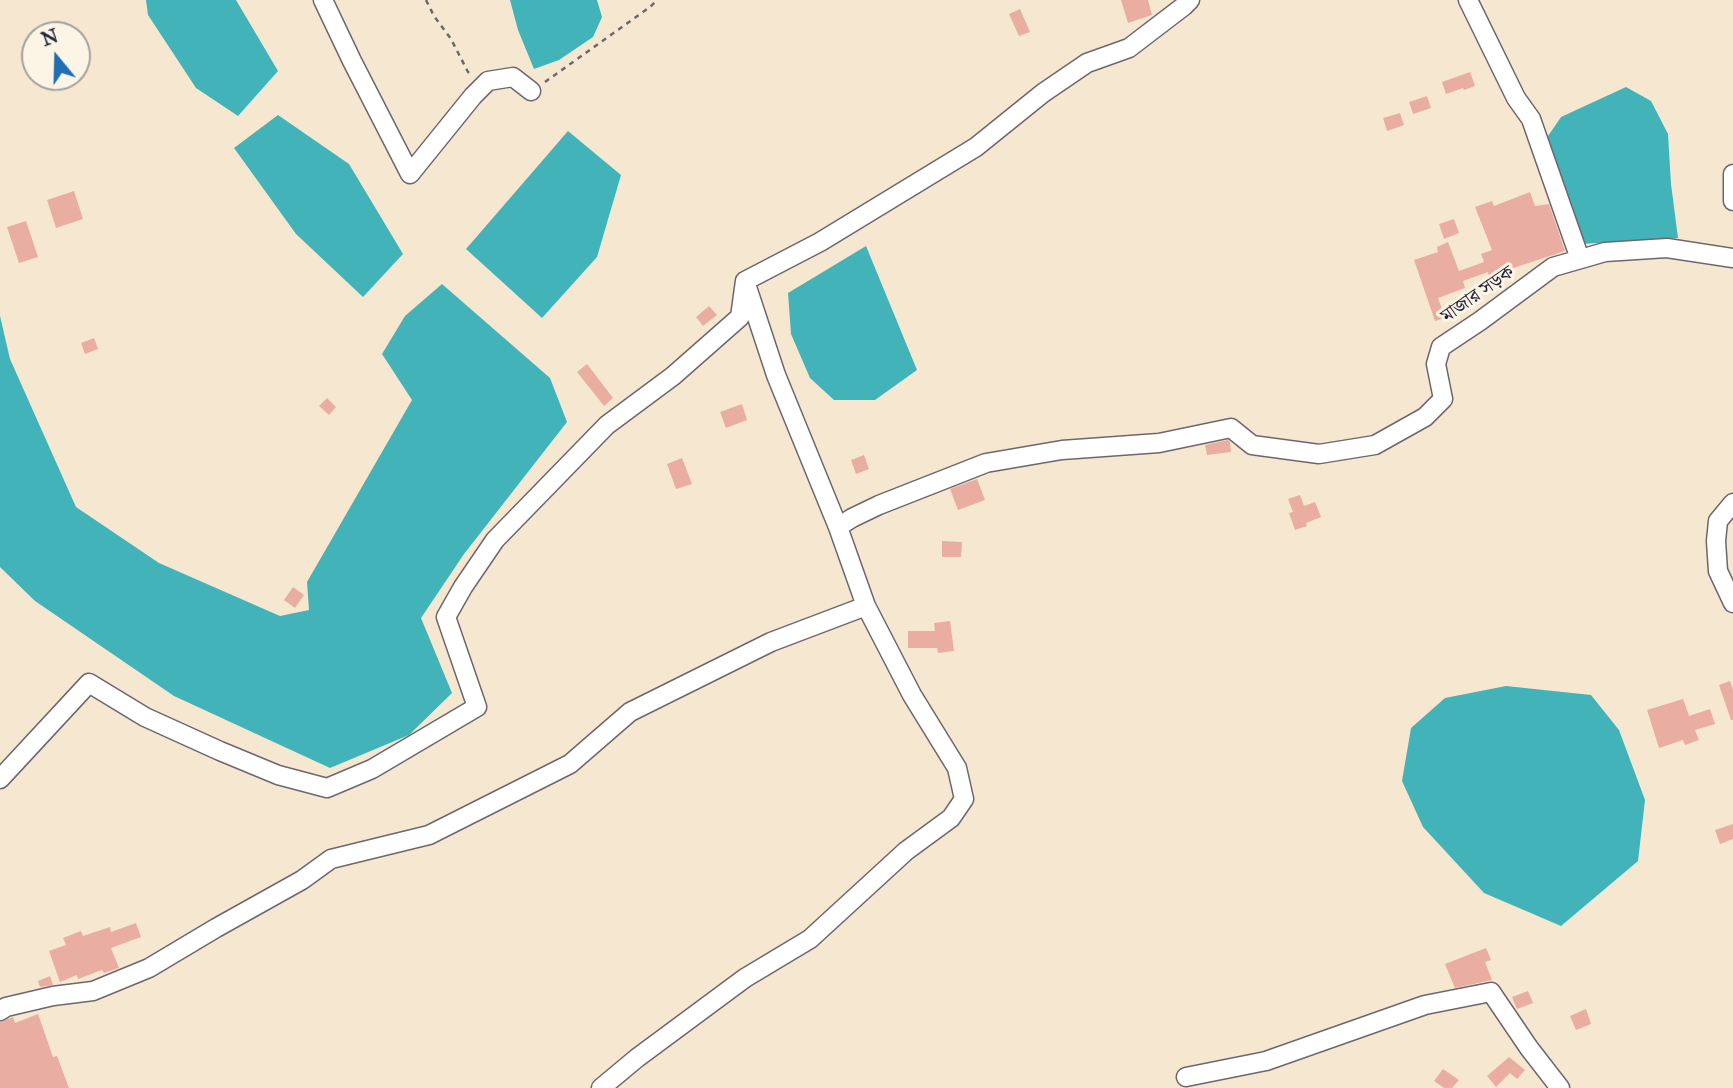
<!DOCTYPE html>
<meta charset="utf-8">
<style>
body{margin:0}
#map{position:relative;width:1733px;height:1088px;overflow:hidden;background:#f6e8d0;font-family:"IM FELL Great Primer",serif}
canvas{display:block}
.north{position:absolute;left:21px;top:21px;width:70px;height:70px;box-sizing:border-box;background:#fcf5e5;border:2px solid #a5a1a1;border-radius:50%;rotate:341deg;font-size:19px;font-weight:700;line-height:28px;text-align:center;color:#22223b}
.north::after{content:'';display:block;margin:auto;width:24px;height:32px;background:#1f6fb2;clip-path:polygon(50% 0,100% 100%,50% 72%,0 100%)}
</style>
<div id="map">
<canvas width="1733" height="1088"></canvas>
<div class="north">N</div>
</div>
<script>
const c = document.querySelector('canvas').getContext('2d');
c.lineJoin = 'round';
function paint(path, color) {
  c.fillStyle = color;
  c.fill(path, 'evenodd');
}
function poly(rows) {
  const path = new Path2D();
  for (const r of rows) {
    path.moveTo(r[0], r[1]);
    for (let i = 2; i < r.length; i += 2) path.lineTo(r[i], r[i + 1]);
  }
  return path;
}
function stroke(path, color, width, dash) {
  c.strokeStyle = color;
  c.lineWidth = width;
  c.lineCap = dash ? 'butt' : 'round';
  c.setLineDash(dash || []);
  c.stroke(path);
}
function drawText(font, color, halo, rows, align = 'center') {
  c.font = font + ' "IM FELL Great Primer","Noto Serif Bengali",serif';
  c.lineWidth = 6;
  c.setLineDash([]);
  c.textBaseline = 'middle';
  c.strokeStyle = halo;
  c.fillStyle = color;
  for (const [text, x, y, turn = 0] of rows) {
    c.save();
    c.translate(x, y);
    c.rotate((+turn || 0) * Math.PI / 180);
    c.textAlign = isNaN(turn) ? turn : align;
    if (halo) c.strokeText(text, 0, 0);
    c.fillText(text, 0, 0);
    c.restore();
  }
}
const water = poly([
 [146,0,236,0,278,71,238,116,196,88,148,15],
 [510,0,597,0,602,17,593,37,559,60,534,69,518,30],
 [1626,87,1651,101,1668,134,1671,184,1678,238,1582,244,1546,139,1561,117],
 [278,115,349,164,403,254,363,297,296,234,234,148],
 [568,131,621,175,597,257,542,318,466,249],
 [866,246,917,370,875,400,834,400,810,378,791,334,788,293],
 [442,284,550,378,567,422,464,554,421,618,452,693,409,735,330,768,174,696,35,601,0,567,0,316,10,359,76,507,159,563,280,616,309,610,307,582,412,400,382,354,405,316],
 [1506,686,1591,695,1619,730,1645,800,1638,861,1561,926,1484,893,1423,827,1402,781,1411,728,1445,698]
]);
const building = poly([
 [1121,0,1148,0,1152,15,1128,23],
 [1020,9,1030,32,1019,36,1009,14],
 [1470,72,1475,86,1464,90,1463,88,1446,94,1442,82],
 [1427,96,1431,108,1413,114,1409,102],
 [1400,113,1404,125,1387,131,1383,118],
 [74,191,83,219,56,228,47,200],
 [1530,192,1535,206,1549,204,1565,251,1489,276,1488,272,1463,281,1465,288,1438,298,1445,318,1435,321,1414,260,1438,252,1437,247,1448,242,1459,271,1484,262,1481,254,1492,250,1475,207,1492,201,1494,206],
 [1454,219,1459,233,1444,239,1439,224],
 [26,221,38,257,19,263,7,227],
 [709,306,717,315,703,326,696,317],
 [94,338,98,349,85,354,81,343],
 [587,364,613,398,604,406,577,372],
 [327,398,336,407,329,415,319,406],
 [742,404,747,420,726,428,720,412],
 [1228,440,1230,442,1231,452,1207,455,1205,445],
 [864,455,869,469,856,474,851,460],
 [682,458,692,484,676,489,667,464],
 [977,479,985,500,958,510,950,489],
 [1300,495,1304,506,1315,502,1321,517,1306,523,1307,526,1295,530,1289,513,1293,512,1288,499],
 [942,541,962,542,961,557,942,557],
 [293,587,304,595,295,608,284,600],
 [950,621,954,651,938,653,937,648,908,648,908,631,935,631,934,623],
 [1730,681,1733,690,1733,720,1731,720,1719,685],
 [1683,699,1689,716,1710,709,1715,724,1695,730,1699,740,1685,745,1683,740,1659,748,1647,710],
 [1733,824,1733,839,1720,844,1715,830],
 [136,923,141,937,111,948,119,968,104,973,102,970,78,979,77,975,60,982,49,951,66,945,63,938,81,931,83,936,110,927,111,932],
 [1486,948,1491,960,1485,962,1492,980,1455,988,1445,964],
 [50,976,53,985,40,987,38,981],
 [1528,991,1533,1003,1517,1009,1512,997],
 [1586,1009,1591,1024,1576,1030,1570,1016],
 [38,1014,53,1057,57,1056,69,1088,0,1088,0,1022,13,1017,15,1023],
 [1509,1057,1525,1070,1517,1079,1510,1073,1496,1087,1487,1076],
 [1443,1069,1459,1080,1452,1088,1444,1088,1434,1081]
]);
const path = poly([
 [426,0,434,16,451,39,468,72,471,74],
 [545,82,650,7,657,0]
]);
const minor = poly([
 [323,0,352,61,410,174,473,96,488,81,513,77,531,91],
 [1468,0,1516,98,1531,119,1580,259],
 [1733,174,1733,201],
 [745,281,820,242,976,147,1043,93,1087,63,1129,48,1184,6,1190,0],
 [1733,503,1718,521,1716,541,1718,571,1733,603],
 [838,527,852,518,879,505,986,463,1062,450,1159,443,1231,428,1252,445,1319,454,1375,445,1425,417,1443,399,1436,364,1441,347,1480,321,1553,267,1605,252,1667,248,1733,258],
 [0,779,89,683,145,717,220,751,278,775,327,788,372,769,477,707,446,617,463,587,495,540,607,425,673,376,740,317,745,281],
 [0,1011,6,1007,53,996,93,991,149,968,216,928,302,880,331,859,429,835,570,764,630,712,771,642,866,606],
 [1186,1077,1266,1061,1425,1005,1491,992,1529,1048,1560,1088],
 [601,1088,637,1058,745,978,810,939,906,851,951,818,964,799,957,768,912,695,866,606,838,527,776,375,747,287]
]);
const streetNames = [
 ["মাজার সড়ক",1478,295,-35]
];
paint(water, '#43b3ba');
paint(building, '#eaada1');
stroke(minor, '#6c676f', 21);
stroke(path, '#6c676f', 2.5, [5, 5]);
stroke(minor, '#fff', 18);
drawText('19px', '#22223b', '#fcf5e5', streetNames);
</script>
